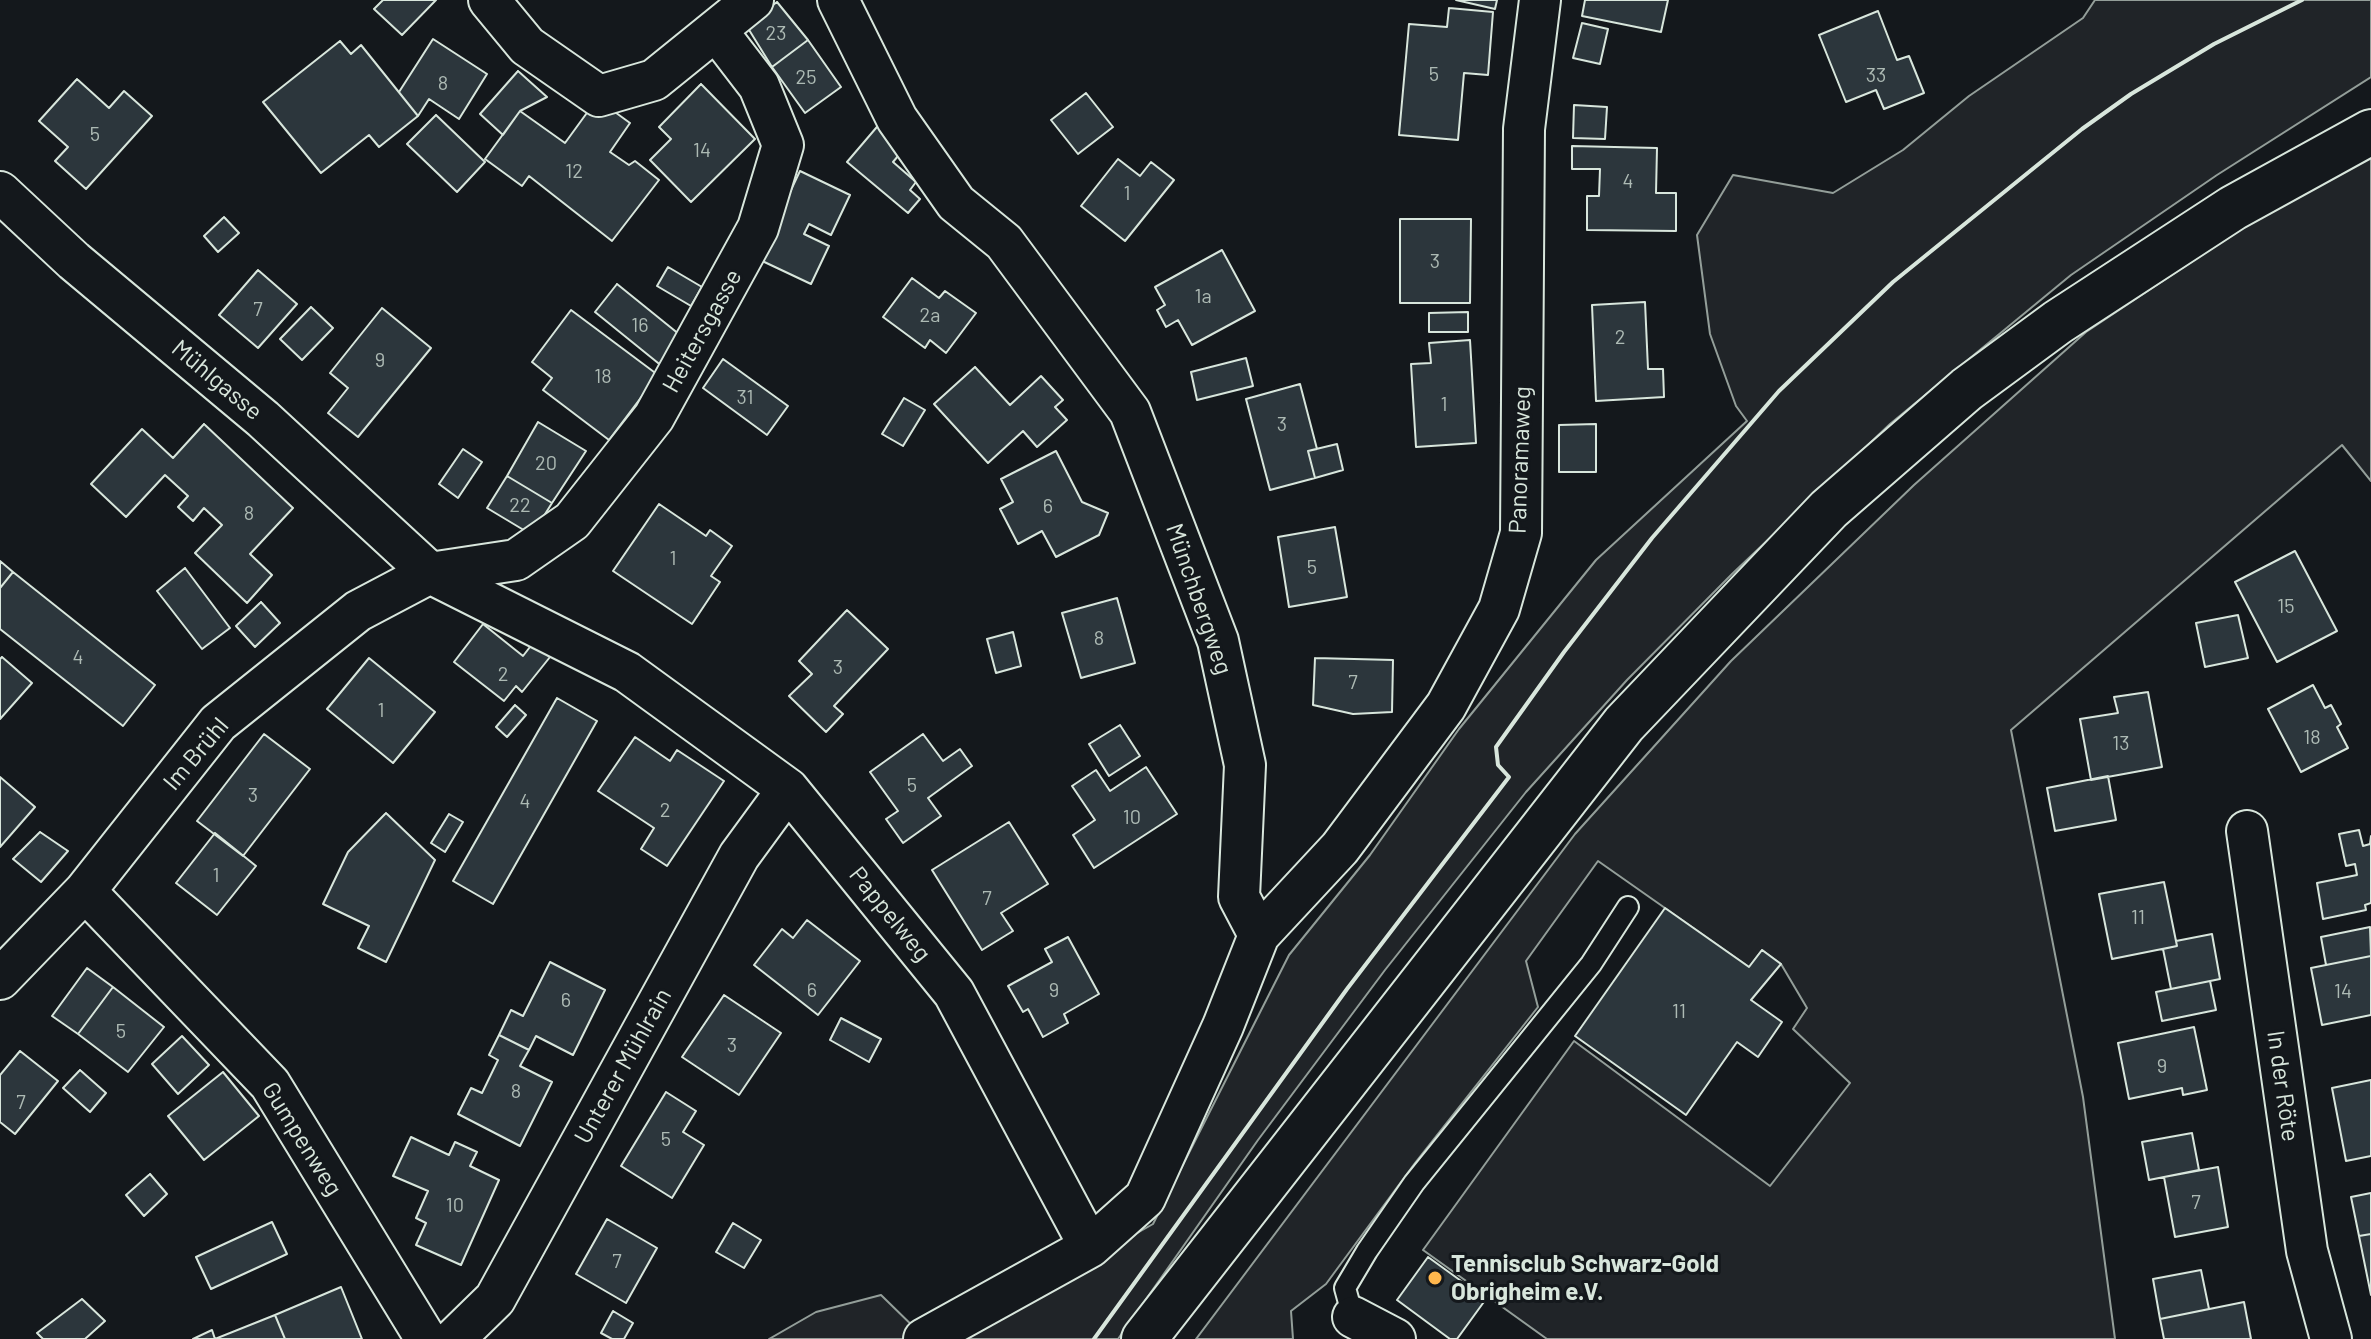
<!DOCTYPE html>
<meta charset="utf-8">
<style>
body{margin:0}
canvas{display:block;background:#14181c}
</style>
<canvas width="2371" height="1339"></canvas>
<script>
const c = document.querySelector('canvas').getContext('2d');
c.lineJoin = 'round';
function paint(path, color) {
  c.fillStyle = color;
  c.fill(path, 'evenodd');
}
function poly(rows) {
  const path = new Path2D();
  for (const r of rows) {
    path.moveTo(r[0], r[1]);
    for (let i = 2; i < r.length; i += 2) path.lineTo(r[i], r[i + 1]);
  }
  return path;
}
function stroke(path, color, width, dash) {
  c.strokeStyle = color;
  c.lineWidth = width;
  c.lineCap = dash ? 'butt' : 'round';
  c.setLineDash(dash || []);
  c.stroke(path);
}
function drawText(font, color, halo, rows, align = 'center') {
  c.font = font + ' Barlow,sans-serif';
  c.lineWidth = 6;
  c.setLineDash([]);
  c.textBaseline = 'middle';
  c.strokeStyle = halo;
  c.fillStyle = color;
  for (const [text, x, y, turn = 0] of rows) {
    c.save();
    c.translate(x, y);
    c.rotate((+turn || 0) * Math.PI / 180);
    c.textAlign = isNaN(turn) ? turn : align;
    if (halo) c.strokeText(text, 0, 0);
    c.fillText(text, 0, 0);
    c.restore();
  }
}
const green = poly([
 [2095,0,2371,0,2371,77,2217,175,2071,275,1890,424,1732,574,1627,680,1526,792,1385,970,1258,1140,1118,1339,951,1339,1153,1224,1289,955,1370,855,1459,729,1596,560,1747,421,1736,406,1710,334,1697,235,1733,175,1833,193,1903,150,1969,96,2083,18,2095,0],
 [2371,151,2371,481,2342,445,2011,730,2083,1097,2115,1339,1547,1339,1423,1250,1574,1041,1770,1186,1850,1083,1793,1029,1807,1008,1781,964,1762,950,1749,967,1598,861,1526,961,1538,1007,1415,1163,1326,1284,1291,1311,1293,1339,1196,1339,1575,834,1731,661,1914,485,2086,332,2274,207,2371,151],
 [881,1295,926,1339,769,1339,816,1312,881,1295]
]);
const building = poly([
 [383,0,436,0,402,35,374,9,383,0],
 [1456,0,1497,0,1495,9,1456,0],
 [1585,0,1668,0,1661,32,1582,16,1585,0],
 [777,2,808,40,772,67,746,25,777,2],
 [1449,8,1493,12,1488,75,1464,73,1458,140,1399,135,1409,24,1447,27,1449,8],
 [1878,11,1897,60,1909,56,1924,93,1884,109,1876,90,1846,102,1819,35,1878,11],
 [1582,23,1608,29,1600,64,1573,58,1582,23],
 [433,39,487,74,459,119,429,99,418,116,399,92,433,39],
 [808,40,841,87,805,113,772,67,808,40],
 [340,41,351,54,361,45,418,116,379,147,369,135,321,173,263,102,340,41],
 [518,71,547,97,520,111,503,135,480,114,518,71],
 [77,79,109,108,124,91,152,116,86,189,55,161,68,147,39,121,77,79],
 [701,84,755,139,691,202,650,160,671,139,659,127,701,84],
 [1086,93,1113,127,1078,154,1051,120,1086,93],
 [597,99,630,123,610,152,629,165,635,161,659,180,612,241,529,176,522,186,485,159,520,111,565,143,597,99],
 [1574,105,1607,107,1605,139,1573,138,1574,105],
 [436,115,485,162,457,192,407,144,436,115],
 [882,121,909,143,893,162,916,182,910,190,920,199,908,213,847,162,882,121],
 [1572,146,1657,148,1656,193,1676,193,1676,231,1587,230,1587,196,1599,196,1600,169,1572,169,1572,146],
 [1118,159,1140,176,1151,162,1174,180,1125,241,1081,206,1118,159],
 [800,171,850,195,831,235,809,224,804,234,829,246,811,284,758,259,800,171],
 [224,217,239,233,218,252,204,236,224,217],
 [1400,219,1471,219,1470,303,1400,303,1400,219],
 [1222,250,1255,311,1192,345,1178,320,1166,327,1157,310,1165,305,1155,287,1222,250],
 [668,267,702,287,691,306,657,286,668,267],
 [258,270,297,304,258,348,219,315,258,270],
 [912,278,939,298,945,291,976,313,946,353,930,340,925,348,883,317,912,278],
 [617,284,685,339,663,367,595,312,617,284],
 [1645,302,1648,369,1663,369,1664,397,1596,401,1592,305,1645,302],
 [311,307,333,328,302,360,280,339,311,307],
 [382,308,431,348,358,437,328,413,348,388,330,373,382,308],
 [571,310,658,375,609,440,543,390,552,378,532,362,571,310],
 [1468,312,1468,332,1429,332,1429,313,1468,312],
 [1470,340,1476,443,1416,447,1411,364,1431,363,1429,343,1470,340],
 [1246,358,1253,386,1197,400,1191,372,1246,358],
 [723,359,788,406,767,435,703,388,723,359],
 [975,367,1010,405,1041,376,1063,400,1055,407,1067,420,1037,447,1023,431,988,463,934,404,975,367],
 [1300,384,1317,449,1308,451,1315,478,1270,490,1246,399,1300,384],
 [904,398,925,410,903,446,882,434,904,398],
 [538,422,586,451,552,503,507,476,538,422],
 [204,424,293,508,250,554,272,575,247,603,195,553,222,525,204,508,193,521,178,507,188,496,165,475,126,517,91,484,142,429,173,458,204,424],
 [1596,424,1596,472,1559,472,1559,425,1596,424],
 [1337,444,1343,470,1315,478,1308,451,1337,444],
 [463,449,482,462,458,498,439,484,463,449],
 [1056,451,1082,502,1108,513,1099,535,1056,557,1042,531,1018,544,1000,509,1013,502,1001,479,1056,451],
 [507,476,552,503,532,535,487,508,507,476],
 [659,504,706,536,710,530,732,546,711,576,720,582,692,624,613,571,659,504],
 [1335,527,1347,597,1289,607,1278,537,1335,527],
 [2295,551,2337,631,2277,662,2235,582,2295,551],
 [0,561,13,572,0,588,0,561],
 [185,568,230,628,202,649,157,591,185,568],
 [13,572,155,685,123,726,0,629,0,588,13,572],
 [1117,598,1135,663,1081,678,1062,613,1117,598],
 [261,602,280,623,255,647,236,626,261,602],
 [847,610,888,649,834,706,843,714,826,732,789,696,812,674,799,661,847,610],
 [2238,615,2248,658,2205,667,2196,623,2238,615],
 [483,624,523,656,533,643,550,657,522,692,516,686,504,701,454,662,483,624],
 [1013,632,1021,666,996,673,987,639,1013,632],
 [2,657,32,683,0,719,0,659,2,657],
 [369,658,435,712,393,763,327,709,369,658],
 [1315,658,1393,660,1392,712,1353,714,1313,705,1315,658],
 [2313,685,2325,708,2331,705,2341,724,2337,727,2348,748,2301,772,2268,709,2313,685],
 [2148,692,2162,767,2091,780,2080,719,2118,713,2114,697,2148,692],
 [557,698,597,721,493,904,453,881,557,698],
 [515,705,526,715,507,737,496,727,515,705],
 [1120,725,1140,756,1109,776,1089,744,1120,725],
 [264,734,310,769,243,856,197,821,264,734],
 [923,734,943,761,960,749,972,766,928,798,941,816,903,843,886,819,898,811,870,772,923,734],
 [635,737,670,761,677,750,724,781,667,866,641,849,654,828,598,791,635,737],
 [1146,767,1177,814,1094,868,1073,835,1095,820,1072,786,1096,770,1110,791,1146,767],
 [2108,776,2116,820,2055,831,2047,788,2108,776],
 [0,777,35,807,0,847,0,777],
 [386,813,435,860,386,962,358,948,369,926,323,904,348,852,386,813],
 [449,814,463,822,445,852,431,843,449,814],
 [1009,822,1048,884,1001,913,1013,931,982,950,932,870,1009,822],
 [2359,830,2363,846,2370,844,2371,836,2371,903,2365,905,2366,910,2323,919,2317,883,2357,875,2355,864,2346,866,2339,834,2359,830],
 [40,832,68,851,41,882,13,859,40,832],
 [215,833,256,866,217,915,176,883,215,833],
 [2164,882,2177,946,2112,959,2099,894,2164,882],
 [1665,908,1749,967,1762,950,1781,964,1751,1000,1782,1022,1758,1057,1737,1042,1686,1115,1575,1036,1665,908],
 [807,920,860,961,818,1015,754,965,782,929,793,938,807,920],
 [2370,927,2371,956,2326,965,2321,937,2370,927],
 [2212,934,2220,979,2171,989,2163,949,2177,946,2176,941,2212,934],
 [1068,937,1099,994,1064,1014,1068,1023,1043,1037,1028,1009,1023,1012,1008,986,1052,962,1045,949,1068,937],
 [2371,956,2371,1015,2322,1025,2311,968,2371,956],
 [550,962,605,990,573,1055,536,1036,529,1050,499,1035,511,1010,523,1016,550,962],
 [87,968,113,987,78,1034,52,1016,87,968],
 [2210,981,2216,1010,2162,1021,2156,992,2210,981],
 [113,987,164,1027,128,1072,78,1034,113,987],
 [724,995,781,1033,739,1095,682,1057,724,995],
 [841,1018,881,1039,869,1062,830,1040,841,1018],
 [2194,1027,2207,1090,2183,1095,2182,1088,2129,1099,2118,1043,2194,1027],
 [499,1035,529,1050,520,1066,552,1082,520,1146,458,1114,471,1088,482,1093,498,1060,489,1055,499,1035],
 [182,1036,209,1065,178,1094,152,1064,182,1036],
 [20,1051,58,1081,15,1134,0,1122,0,1075,20,1051],
 [80,1070,106,1093,90,1112,63,1088,80,1070],
 [223,1072,259,1116,204,1160,168,1116,223,1072],
 [2371,1080,2371,1156,2346,1161,2332,1088,2371,1080],
 [666,1092,696,1111,683,1132,704,1145,672,1198,621,1166,666,1092],
 [2192,1133,2199,1170,2149,1180,2142,1142,2192,1133],
 [411,1137,449,1155,455,1142,477,1152,470,1166,499,1180,461,1265,416,1245,426,1223,416,1218,428,1191,393,1176,411,1137],
 [2218,1167,2228,1227,2175,1237,2164,1177,2218,1167],
 [150,1174,167,1194,144,1216,126,1195,150,1174],
 [2371,1193,2371,1234,2359,1236,2351,1197,2371,1193],
 [607,1219,657,1248,626,1303,576,1274,607,1219],
 [272,1222,287,1254,211,1289,196,1257,272,1222],
 [733,1223,761,1240,744,1268,716,1252,733,1223],
 [2371,1234,2371,1295,2359,1236,2371,1234],
 [1428,1257,1486,1299,1457,1339,1450,1339,1397,1300,1428,1257],
 [2201,1270,2209,1309,2160,1319,2153,1279,2201,1270],
 [341,1287,362,1339,285,1339,275,1315,341,1287],
 [82,1299,105,1321,85,1339,43,1339,37,1333,82,1299],
 [2244,1302,2251,1339,2164,1339,2160,1319,2244,1302],
 [613,1311,633,1323,624,1339,612,1339,601,1333,613,1311],
 [275,1315,285,1339,193,1339,212,1330,215,1339,275,1315]
]);
const lane = poly([
 [1353,1317,1345,1288,1367,1251,1414,1183,1591,964,1628,907]
]);
const street = poly([
 [489,0,527,46,599,96,654,80,753,0],
 [838,0,897,119,956,203,1004,242,1130,412,1218,641,1245,765,1239,897,1259,935,1223,1026,1145,1198,1090,1247],
 [0,192,74,261,263,419,430,573,627,672,788,789,954,993,1090,1247,924,1339],
 [2247,831,2307,1251,2331,1339],
 [85,891,270,1084,426,1339],
 [1259,935,1340,848,1446,706,1499,609,1521,533,1524,129,1540,0],
 [0,979,85,891,218,723,358,611,430,573,516,560,572,521,654,417,758,228,783,145,759,86,716,30],
 [1353,1317,1395,1339],
 [454,1339,495,1299,739,856,788,789]
]);
const highway = poly([
 [1144,1339,1624,724,1829,509,1967,389,2058,322,2233,208,2371,132]
]);
const wall = poly([
 [1094,1339,1347,989,1509,777,1498,765,1496,747,1564,652,1652,538,1779,391,1893,282,2082,129,2131,94,2214,44,2302,0]
]);
const markers = [
 [1435,1278,8,"#ffb74d"]
];
const numberNames = [
 ["23",776,33],
 ["5",1434,74],
 ["33",1876,75],
 ["25",806,77],
 ["8",443,83],
 ["5",95,134],
 ["14",702,150],
 ["12",574,171],
 ["4",1628,181],
 ["1",1127,193],
 ["3",1435,261],
 ["1a",1203,296],
 ["7",258,309],
 ["2a",930,315],
 ["16",640,325],
 ["2",1620,337],
 ["9",380,360],
 ["18",603,376],
 ["31",745,397],
 ["1",1444,404],
 ["3",1282,424],
 ["20",546,463],
 ["22",520,505],
 ["6",1048,506],
 ["8",249,513],
 ["1",673,558],
 ["5",1312,567],
 ["15",2286,606],
 ["8",1099,638],
 ["4",78,657],
 ["3",838,667],
 ["2",503,674],
 ["7",1353,682],
 ["1",381,710],
 ["18",2312,737],
 ["13",2121,743],
 ["5",912,785],
 ["3",253,795],
 ["4",525,801],
 ["2",665,810],
 ["10",1132,817],
 ["1",216,875],
 ["7",987,898],
 ["11",2138,917],
 ["6",812,990],
 ["9",1054,990],
 ["14",2343,991],
 ["6",566,1000],
 ["11",1679,1011],
 ["5",121,1031],
 ["3",732,1045],
 ["9",2162,1066],
 ["8",516,1091],
 ["7",21,1102],
 ["5",666,1139],
 ["7",2196,1202],
 ["10",455,1205],
 ["7",617,1261]
];
const streetNames = [
 ["Heitersgasse",702,331,-61],
 ["Mühlgasse",217,380,40],
 ["Panoramaweg",1520,460,-88],
 ["Münchbergweg",1199,599,71],
 ["Im Brühl",196,754,-50],
 ["Pappelweg",890,914,51],
 ["Unterer Mühlrain",623,1066,-61],
 ["In der Röte",2283,1086,82],
 ["Gumpenweg",302,1139,58]
];
const poiNames = [
 ["Tennisclub Schwarz-Gold",1451,1264],
 ["Obrigheim e.V.",1451,1292]
];
paint(green, '#202428');
stroke(green, '#939e99', 2);
paint(building, '#2c363c');
stroke(building, '#d8e6dc', 2);
stroke(lane, '#d8e6dc', 24);
stroke(street, '#d8e6dc', 44);
stroke(highway, '#d8e6dc', 48);
stroke(lane, '#14181c', 20);
stroke(street, '#14181c', 40);
stroke(highway, '#14181c', 44);
stroke(wall, '#d8e6dc', 4);
for (const [x, y, r, color] of markers) {
  const dot = new Path2D();
  dot.arc(x, y, r, 0, 2 * Math.PI);
  c.fillStyle = color;
  c.fill(dot);
  stroke(dot, '#14181c', 3);
}
drawText('20px', '#adbab4', null, numberNames);
drawText('24px', '#d8e6dc', '#14181c', streetNames);
drawText('bold 24px', '#d8e6dc', '#14181c', poiNames, 'left');
</script>
